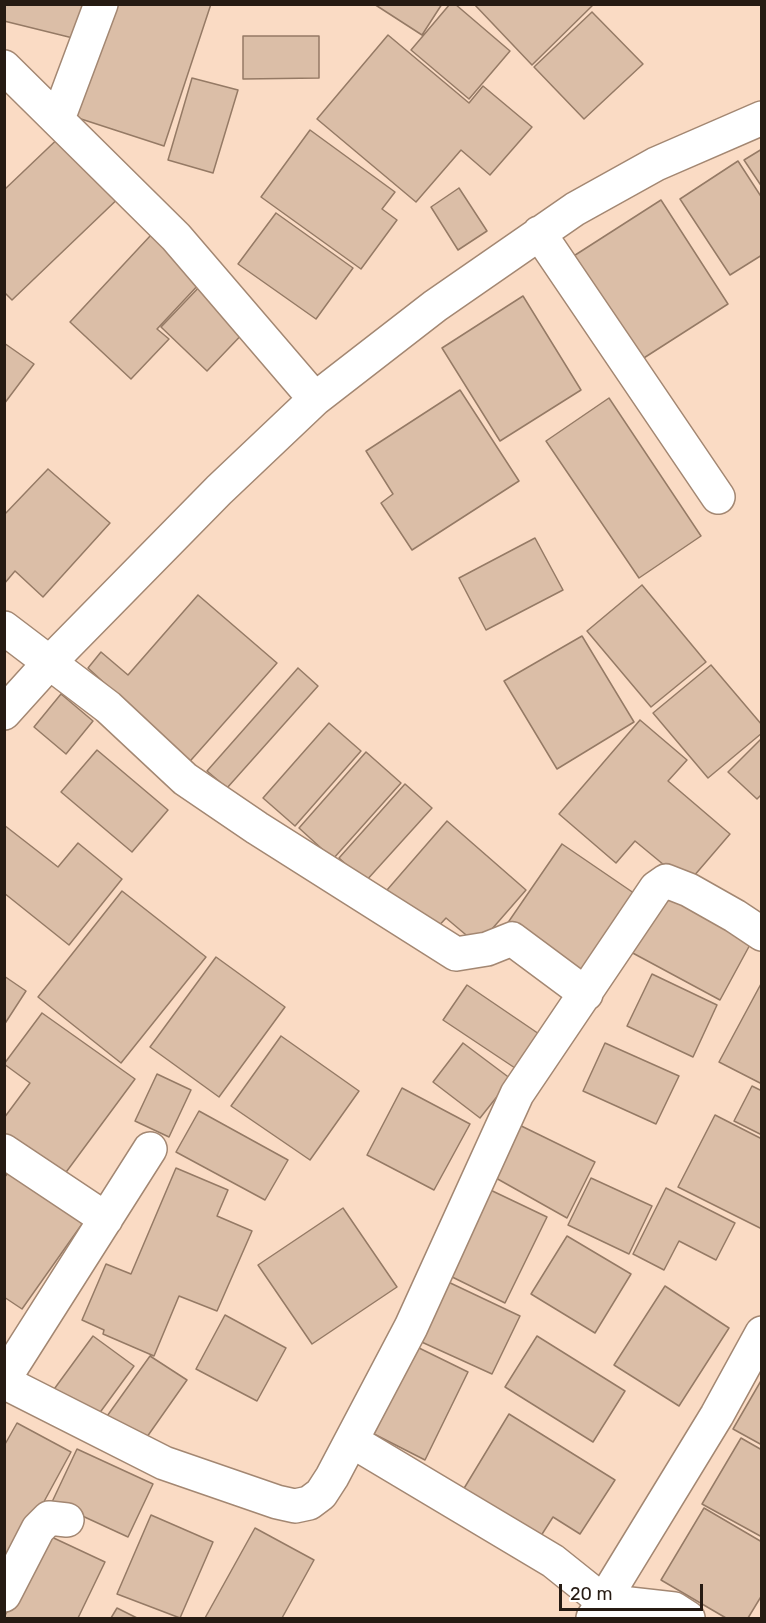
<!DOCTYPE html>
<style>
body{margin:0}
#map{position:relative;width:766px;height:1623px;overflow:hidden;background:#fadbc4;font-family:Rubik,sans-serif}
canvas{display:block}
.frame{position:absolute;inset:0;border:6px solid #261b13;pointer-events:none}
.scale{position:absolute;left:559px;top:1584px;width:144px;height:27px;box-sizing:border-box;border:3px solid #261b13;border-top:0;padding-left:8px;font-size:18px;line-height:21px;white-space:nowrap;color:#261b13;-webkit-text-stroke:4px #fff;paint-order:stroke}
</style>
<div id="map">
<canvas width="766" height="1623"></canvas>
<div class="frame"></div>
<div class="scale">20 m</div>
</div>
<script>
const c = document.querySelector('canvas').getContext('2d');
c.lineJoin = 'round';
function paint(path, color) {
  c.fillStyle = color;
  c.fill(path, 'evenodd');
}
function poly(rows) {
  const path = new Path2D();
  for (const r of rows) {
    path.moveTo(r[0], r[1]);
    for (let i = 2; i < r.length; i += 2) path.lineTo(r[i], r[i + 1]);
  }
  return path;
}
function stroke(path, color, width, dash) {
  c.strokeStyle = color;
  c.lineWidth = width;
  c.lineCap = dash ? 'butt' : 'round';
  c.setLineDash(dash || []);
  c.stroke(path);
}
const building = poly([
 [4,4,93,4,85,41,4,21,4,4],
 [113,4,211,4,164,146,75,117,113,4],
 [374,4,442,4,422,35,374,4],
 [450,4,455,4,510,51,469,99,411,50,450,4],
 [474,4,594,4,532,65,474,4],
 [592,12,643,64,584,119,534,67,592,12],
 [388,35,469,103,483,86,532,127,490,175,461,150,416,202,317,119,388,35],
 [243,36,319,36,319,78,243,79,243,36],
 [192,78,238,90,213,173,168,160,192,78],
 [67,130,126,191,12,300,4,292,4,190,67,130],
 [310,130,395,192,382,209,397,220,361,269,261,197,310,130],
 [762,149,762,187,744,160,762,149],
 [738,161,762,198,762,255,730,275,680,199,738,161],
 [459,188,487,231,458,250,431,207,459,188],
 [661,200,728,304,636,363,569,259,661,200],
 [276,213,353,268,316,319,238,264,276,213],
 [151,235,201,282,157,329,169,339,131,379,70,322,151,235],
 [203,283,249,327,207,371,161,327,203,283],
 [523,296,581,390,500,441,442,348,523,296],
 [4,343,34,364,4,404,4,343],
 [460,390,519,481,412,550,381,503,393,494,366,451,460,390],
 [609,398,701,536,639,578,546,441,609,398],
 [48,469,110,523,43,597,15,571,4,584,4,515,48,469],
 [535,538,563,590,486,630,459,578,535,538],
 [642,585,706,662,651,707,587,631,642,585],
 [198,595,277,663,184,768,112,690,88,668,101,652,128,675,198,595],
 [582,636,634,722,557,769,504,681,582,636],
 [711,665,762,725,762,733,708,778,653,713,711,665],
 [298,668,318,686,227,788,207,771,298,668],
 [61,694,93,721,66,754,34,727,61,694],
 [640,720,687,760,668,781,730,834,687,884,635,841,616,863,559,814,640,720],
 [329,723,361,751,295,826,263,798,329,723],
 [762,738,762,794,757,799,728,772,762,738],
 [97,750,168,810,132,852,61,792,97,750],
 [366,752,401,783,333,859,299,828,366,752],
 [405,784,432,808,365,882,339,858,405,784],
 [447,821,526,890,478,945,446,918,434,931,387,890,447,821],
 [4,825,58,867,78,843,122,879,69,945,4,893,4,825],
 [562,844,644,900,588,980,507,924,562,844],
 [122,891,206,957,121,1063,38,997,122,891],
 [662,892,752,941,720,1000,629,951,662,892],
 [216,957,285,1007,219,1097,150,1047,216,957],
 [652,974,717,1005,693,1057,627,1026,652,974],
 [4,976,26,991,4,1025,4,976],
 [762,982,762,1084,719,1062,762,982],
 [467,985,542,1036,518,1070,443,1020,467,985],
 [42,1013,135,1079,61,1179,4,1138,4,1118,30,1083,4,1064,42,1013],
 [281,1036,359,1091,310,1160,231,1106,281,1036],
 [463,1043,511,1079,480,1118,433,1082,463,1043],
 [605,1043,679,1076,656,1124,583,1091,605,1043],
 [157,1074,191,1090,169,1137,135,1121,157,1074],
 [752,1086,762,1091,762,1135,734,1121,752,1086],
 [402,1088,470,1124,434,1190,367,1155,402,1088],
 [199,1111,288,1160,265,1200,176,1152,199,1111],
 [715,1115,762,1139,762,1229,678,1187,715,1115],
 [507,1119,595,1162,567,1218,487,1173,507,1119],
 [13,1166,87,1217,22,1309,4,1297,4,1178,13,1166],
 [176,1168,228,1190,217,1216,252,1231,217,1311,179,1296,154,1356,103,1334,104,1330,82,1320,106,1264,131,1274,176,1168],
 [591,1178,652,1206,629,1254,568,1225,591,1178],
 [482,1186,547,1217,505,1303,440,1271,482,1186],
 [666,1188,735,1223,716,1260,679,1241,664,1270,633,1254,666,1188],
 [343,1208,397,1287,312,1344,258,1265,343,1208],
 [567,1236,631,1274,595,1333,531,1294,567,1236],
 [444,1280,520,1316,492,1374,415,1339,444,1280],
 [665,1286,729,1328,679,1406,614,1365,665,1286],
 [225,1315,286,1348,257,1401,196,1369,225,1315],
 [93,1336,134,1366,93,1422,52,1392,93,1336],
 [537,1336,625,1391,593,1442,505,1387,537,1336],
 [417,1347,468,1372,425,1460,374,1434,417,1347],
 [150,1356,187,1380,142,1444,105,1419,150,1356],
 [762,1379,762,1445,733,1429,762,1379],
 [509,1414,615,1480,580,1534,553,1517,537,1542,460,1495,509,1414],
 [17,1423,71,1452,4,1575,4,1446,17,1423],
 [741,1438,762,1450,762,1537,702,1504,741,1438],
 [77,1449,153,1484,128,1537,52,1502,77,1449],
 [704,1508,762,1542,762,1595,748,1618,726,1618,661,1580,704,1508],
 [151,1515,213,1542,180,1618,117,1594,151,1515],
 [255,1528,314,1560,282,1618,205,1618,255,1528],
 [43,1533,105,1562,78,1618,4,1618,43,1533],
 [117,1608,137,1618,111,1618,117,1608]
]);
const street = poly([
 [4,67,176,237,315,399],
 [58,119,101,4],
 [539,233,718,497],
 [4,628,108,707,185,779,257,828,456,954,487,949,512,939,586,994],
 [4,713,50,662,219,490,315,399,435,306,575,209,656,164,762,118],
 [4,1151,106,1219],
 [4,1379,150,1149],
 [4,1382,164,1463,277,1502,295,1506,309,1503,321,1494,332,1477,411,1327,517,1094,656,888,666,881,689,890,735,916,762,934],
 [352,1441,553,1561,603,1601,674,1609,688,1618],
 [4,1595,38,1529,49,1518,67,1520],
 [593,1618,717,1415,762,1333]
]);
paint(building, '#dbbea7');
stroke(building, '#957a65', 1.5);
stroke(street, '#a38772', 36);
stroke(street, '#fff', 33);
</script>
